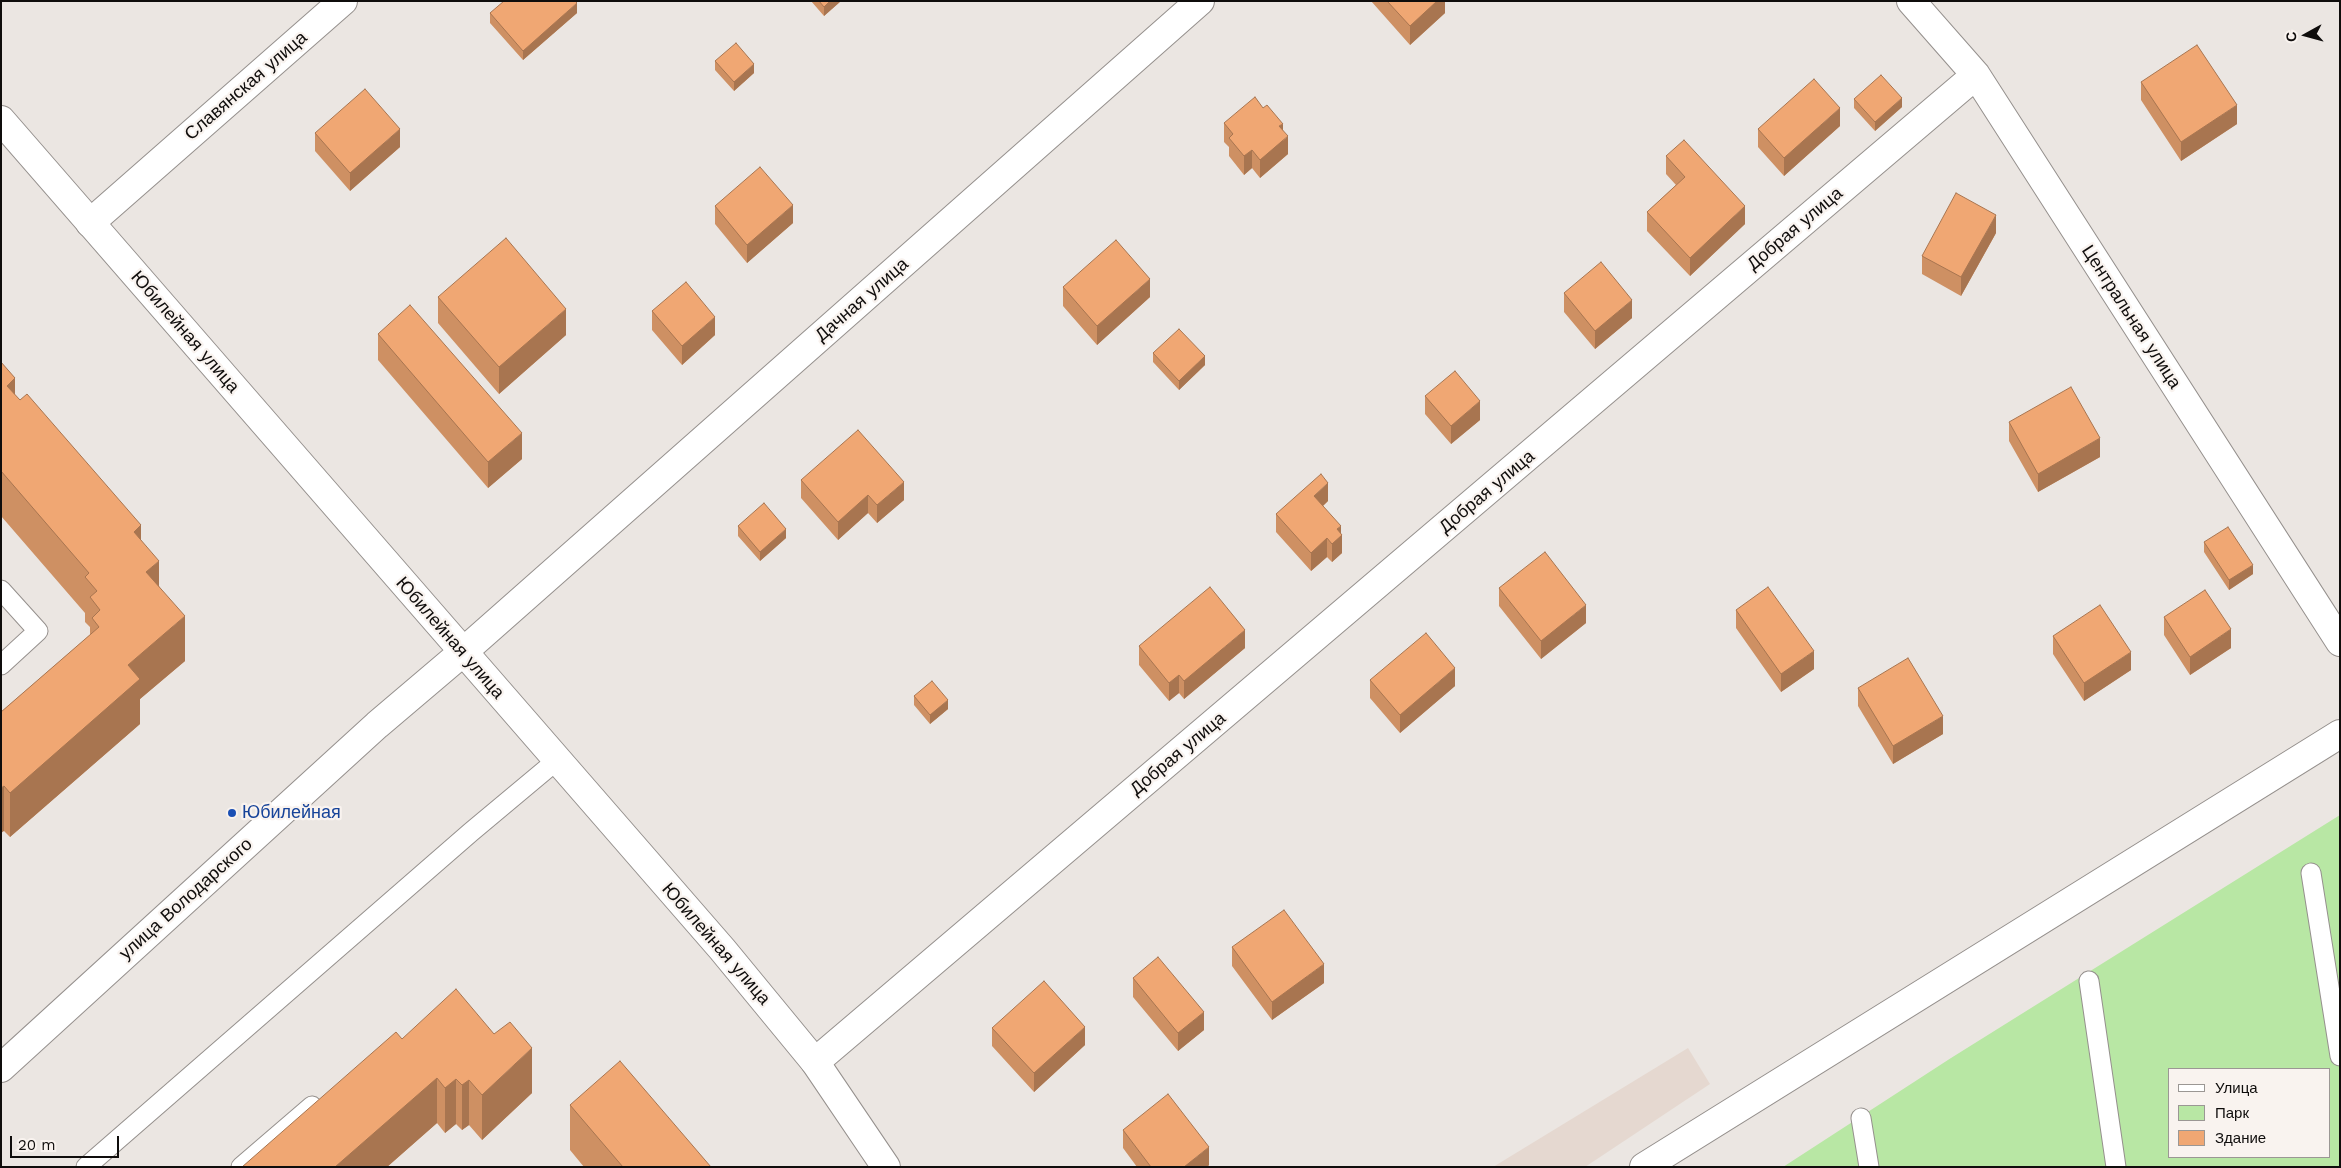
<!DOCTYPE html>
<meta charset="utf-8">
<style>
body{margin:0}
#map{position:relative;width:2341px;height:1168px;overflow:hidden;background:#ebe6e2;font-family:"Work Sans",sans-serif}
canvas{display:block}
.frame{position:absolute;inset:0;border:2px solid #0f0d0c;pointer-events:none}
.legend{position:absolute;left:2168px;top:1068px;width:162px;height:90px;box-sizing:border-box;background:#f9f3ef;border:1px solid #9b9794;margin:0;padding:6px 9px;list-style:none;font-size:15px;color:#0f0d0c}
.legend li{display:flex;align-items:center;gap:10px;height:25px}
.legend b{width:25px;border:1px solid #9b9794}
.north{position:absolute;left:2281px;top:10px;width:50px;height:50px;-webkit-text-stroke:4px #f9f3ef;paint-order:stroke;rotate:263deg;font-size:14px;font-weight:700;line-height:20px;text-align:center;color:#0f0d0c}
.north::after{content:'';display:block;margin:auto;width:18px;height:22px;background:#0f0d0c;clip-path:polygon(50% 0,100% 100%,50% 72%,0 100%)}
.scale{position:absolute;left:10px;top:1136px;width:109px;height:22px;box-sizing:border-box;border:2px solid #0f0d0c;border-top:0;padding-left:6px;font-size:15px;line-height:18px;white-space:nowrap;color:#0f0d0c;-webkit-text-stroke:4px #f9f3ef;paint-order:stroke}
</style>
<div id="map">
<canvas width="2341" height="1168"></canvas>
<div class="frame"></div>
<ul class="legend">
<li><b style="height:6px;background:#fff"></b>Улица</li>
<li><b style="height:14px;background:#b8e7a4"></b>Парк</li>
<li><b style="height:14px;background:#f0a773"></b>Здание</li>
</ul>
<div class="north">С</div>
<div class="scale">20 m</div>
</div>
<script>
const c = document.querySelector('canvas').getContext('2d');
c.lineJoin = 'round';
function paint(path, color) {
  c.fillStyle = color;
  c.fill(path, 'evenodd');
}
function poly(rows) {
  const path = new Path2D();
  for (const r of rows) {
    path.moveTo(r[0], r[1]);
    for (let i = 2; i < r.length; i += 2) path.lineTo(r[i], r[i + 1]);
  }
  return path;
}
function stroke(path, color, width, dash) {
  c.strokeStyle = color;
  c.lineWidth = width;
  c.lineCap = dash ? 'butt' : 'round';
  c.setLineDash(dash || []);
  c.stroke(path);
}
function drawText(font, color, halo, rows, align = 'center') {
  c.font = font + ' "Work Sans",sans-serif';
  c.lineWidth = 4.5;
  c.setLineDash([]);
  c.textBaseline = 'middle';
  c.strokeStyle = halo;
  c.fillStyle = color;
  for (const [text, x, y, turn = 0] of rows) {
    c.save();
    c.translate(x, y);
    c.rotate((+turn || 0) * Math.PI / 180);
    c.textAlign = isNaN(turn) ? turn : align;
    if (halo) c.strokeText(text, 0, 0);
    c.fillText(text, 0, 0);
    c.restore();
  }
}
const built = poly([
 [1688,1048,1710,1084,1585,1167,1493,1167]
]);
const green = poly([
 [2340,815,2340,1167,1783,1167,1951,1058],
 [2170,1069,2330,1069,2330,1157,2170,1157]
]);
const lane = poly([
 [1,590,38,631,1,665],
 [2311,873,2340,1056],
 [2089,981,2116,1167],
 [1861,1118,1869,1167],
 [86,1167,471,832,556,761],
 [241,1167,312,1106]
]);
const street = poly([
 [1911,1,1976,75,2340,642],
 [90,223,343,1],
 [463,652,1200,1],
 [815,1062,1976,75],
 [1644,1167,2340,734]
]);
const secondary = poly([
 [1,120,722,949,815,1062,886,1167],
 [1,1068,377,725,463,652]
]);
const wall = poly([
 [811,1,841,1,824,16],
 [1371,1,1445,1,1445,13,1410,45],
 [490,13,577,13,523,60,490,23],
 [715,61,754,73,734,91,715,70],
 [2141,82,2237,124,2181,161,2141,100],
 [1854,99,1902,107,1875,131,1854,108],
 [1263,108,1283,130,1288,154,1260,178,1252,168,1244,175,1229,156,1229,147,1224,142,1224,123],
 [1840,126,1784,176,1758,147,1758,129],
 [315,133,400,147,350,191,315,151],
 [1666,156,1745,224,1690,276,1647,231,1647,212,1676,185,1666,174],
 [715,206,793,223,747,263,715,224],
 [1996,233,1961,296,1922,274,1922,256],
 [1063,287,1150,297,1097,345,1063,306],
 [1564,293,1632,318,1595,349,1564,312],
 [438,297,566,335,499,394,438,323],
 [652,311,715,335,682,365,652,330],
 [378,334,522,459,488,488,378,360],
 [1153,353,1205,365,1179,390,1153,362],
 [1,362,15,395,141,540,159,586,185,661,140,699,140,724,10,837,4,831,1,712,90,635,90,627,85,622,85,613,1,516],
 [1425,396,1480,420,1451,444,1425,414],
 [2009,422,2100,457,2038,492,2009,441],
 [801,480,904,500,877,523,868,513,838,540,801,498],
 [1328,501,1323,506,1341,533,1342,553,1332,562,1327,557,1311,571,1276,532,1276,514],
 [738,526,786,538,760,561,738,536],
 [2204,542,2253,574,2229,590,2204,552],
 [1499,588,1586,623,1541,659,1499,606],
 [1736,610,1814,669,1781,692,1736,628],
 [2164,617,2231,648,2190,675,2164,635],
 [2053,636,2131,670,2084,701,2053,654],
 [1139,646,1245,648,1184,699,1179,693,1169,701,1139,665],
 [1370,680,1455,686,1400,733,1370,698],
 [1858,688,1943,734,1893,764,1858,706],
 [914,696,948,709,930,724,914,705],
 [1232,947,1324,983,1272,1020,1232,966],
 [1133,978,1204,1030,1178,1051,1133,997],
 [992,1028,1085,1045,1034,1092,992,1046],
 [402,1039,532,1093,482,1140,469,1125,462,1130,456,1124,445,1133,437,1123,387,1167,242,1167],
 [570,1105,711,1167,584,1167,570,1150],
 [1123,1130,1209,1165,1207,1167,1137,1167,1123,1148]
]);
const shadedWall = poly([
 [830,1,841,1,824,16,824,7],
 [1437,1,1445,1,1445,13,1410,45,1410,26],
 [577,3,577,13,523,60,523,51],
 [754,64,754,73,734,91,734,82],
 [1902,98,1902,107,1875,131,1875,122],
 [2237,105,2237,124,2181,161,2181,142],
 [1840,108,1840,126,1784,176,1784,158],
 [1283,124,1283,141,1288,136,1288,154,1260,178,1260,160,1279,126],
 [400,129,400,147,350,191,350,173],
 [1252,150,1252,168,1244,175,1244,156],
 [793,205,793,223,747,263,747,245],
 [1745,206,1745,224,1690,276,1690,258],
 [1996,215,1996,233,1961,296,1961,277],
 [1150,279,1150,297,1097,345,1097,326],
 [1632,300,1632,318,1595,349,1595,331],
 [566,309,566,335,499,394,499,367],
 [715,317,715,335,682,365,682,346],
 [1205,356,1205,365,1179,390,1179,381],
 [15,378,15,423,7,386],
 [1480,401,1480,420,1451,444,1451,426],
 [522,433,522,459,488,488,488,462],
 [2100,438,2100,457,2038,492,2038,474],
 [904,482,904,500,877,523,877,505],
 [1328,483,1328,501,1314,514,1314,496],
 [868,495,868,513,838,540,838,522],
 [141,525,141,570,134,532],
 [1341,526,1341,536,1342,535,1342,553,1332,562,1332,544,1337,529],
 [786,529,786,538,760,561,760,552],
 [1327,538,1327,557,1311,571,1311,553],
 [159,561,159,606,146,572],
 [2253,565,2253,574,2229,590,2229,580],
 [1586,605,1586,623,1541,659,1541,641],
 [185,616,185,661,140,699,140,724,10,837,10,793,128,665],
 [2231,629,2231,648,2190,675,2190,657],
 [1245,630,1245,648,1184,699,1184,681],
 [1814,651,1814,669,1781,692,1781,674],
 [2131,652,2131,670,2084,701,2084,683],
 [1455,668,1455,686,1400,733,1400,715],
 [1179,675,1179,693,1169,701,1169,683],
 [948,700,948,709,930,724,930,715],
 [1943,716,1943,734,1893,764,1893,746],
 [4,786,4,831,1,833,1,788],
 [1324,964,1324,983,1272,1020,1272,1002],
 [1204,1012,1204,1030,1178,1051,1178,1033],
 [1085,1027,1085,1045,1034,1092,1034,1073],
 [532,1048,532,1093,482,1140,482,1095],
 [437,1078,437,1123,387,1167,335,1167],
 [456,1079,456,1124,445,1133,445,1088],
 [469,1080,469,1125,462,1130,462,1085],
 [1209,1147,1209,1165,1207,1167,1184,1167]
]);
const building = poly([
 [504,1,575,1,577,3,523,51,490,13,504,1],
 [819,1,830,1,824,7,819,1],
 [1387,1,1437,1,1410,26,1387,1],
 [736,43,754,64,734,82,715,61,736,43],
 [2197,45,2237,105,2181,142,2141,82,2197,45],
 [1881,75,1902,98,1875,122,1854,99,1881,75],
 [1814,79,1840,108,1784,158,1758,129,1814,79],
 [365,89,400,129,350,173,315,133,365,89],
 [1255,97,1263,108,1267,105,1283,124,1279,126,1288,136,1260,160,1252,150,1244,156,1229,138,1233,134,1224,123,1255,97],
 [1684,140,1745,206,1690,258,1647,212,1685,177,1666,156,1684,140],
 [760,167,793,205,747,245,715,206,760,167],
 [1956,193,1996,215,1961,277,1922,256,1956,193],
 [506,238,566,309,499,367,438,297,506,238],
 [1116,240,1150,279,1097,326,1063,287,1116,240],
 [1601,262,1632,300,1595,331,1564,293,1601,262],
 [686,282,715,317,682,346,652,311,686,282],
 [410,305,522,433,488,462,378,334,410,305],
 [1179,329,1205,356,1179,381,1153,353,1179,329],
 [1,362,15,378,7,386,20,400,27,394,141,525,134,532,159,561,146,572,185,616,128,665,140,679,10,793,4,786,1,788,1,712,99,627,92,618,100,610,90,597,97,591,85,577,89,573,1,471,1,362],
 [1455,371,1480,401,1451,426,1425,396,1455,371],
 [2071,387,2100,438,2038,474,2009,422,2071,387],
 [858,430,904,482,877,505,868,495,838,522,801,480,858,430],
 [1321,474,1328,483,1314,496,1341,526,1337,529,1342,535,1332,544,1327,538,1311,553,1276,514,1321,474],
 [764,503,786,529,760,552,738,526,764,503],
 [2228,527,2253,565,2229,580,2204,542,2228,527],
 [1545,552,1586,605,1541,641,1499,588,1545,552],
 [1210,587,1245,630,1184,681,1179,675,1169,683,1139,646,1210,587],
 [1768,587,1814,651,1781,674,1736,610,1768,587],
 [2205,590,2231,629,2190,657,2164,617,2205,590],
 [2100,605,2131,652,2084,683,2053,636,2100,605],
 [1426,633,1455,668,1400,715,1370,680,1426,633],
 [1908,658,1943,716,1893,746,1858,688,1908,658],
 [932,681,948,700,930,715,914,696,932,681],
 [1284,910,1324,964,1272,1002,1232,947,1284,910],
 [1158,957,1204,1012,1178,1033,1133,978,1158,957],
 [1044,981,1085,1027,1034,1073,992,1028,1044,981],
 [456,989,494,1034,510,1022,532,1048,482,1095,469,1080,462,1085,456,1079,445,1088,437,1078,335,1167,242,1167,396,1032,402,1039,456,989],
 [620,1061,711,1167,623,1167,570,1105,620,1061],
 [1168,1094,1209,1147,1184,1167,1151,1167,1123,1130,1168,1094]
]);
const markers = [
 [232,813,5,"#1a4fb4"]
];
const streetNames = [
 ["Славянская улица",246,86,-41],
 ["Добрая улица",1795,229,-40],
 ["Дачная улица",862,300,-41],
 ["Центральная улица",2131,317,57],
 ["Юбилейная улица",185,332,49],
 ["Добрая улица",1487,492,-40],
 ["Юбилейная улица",450,638,49],
 ["Добрая улица",1178,754,-40],
 ["улица Володарского",186,899,-42],
 ["Юбилейная улица",716,944,49]
];
const transitNames = [
 ["Юбилейная",242,813]
];
paint(built, '#e5d8d0');
paint(green, '#b8e7a4');
stroke(lane, '#95908d', 21);
stroke(street, '#95908d', 30);
stroke(secondary, '#95908d', 30);
stroke(lane, '#fff', 19);
stroke(street, '#fff', 28);
stroke(secondary, '#fff', 28);
paint(wall, '#ce9063');
paint(shadedWall, '#a87550');
paint(building, '#f0a773');
stroke(building, '#a87550', 1);
for (const [x, y, r, color] of markers) {
  const dot = new Path2D();
  dot.arc(x, y, r, 0, 2 * Math.PI);
  c.fillStyle = color;
  c.fill(dot);
  stroke(dot, '#f9f3ef', 2);
}
drawText('18px', '#0f0d0c', '#f9f3ef', streetNames);
drawText('18px', '#164399', '#f9f3ef', transitNames, 'left');
</script>
